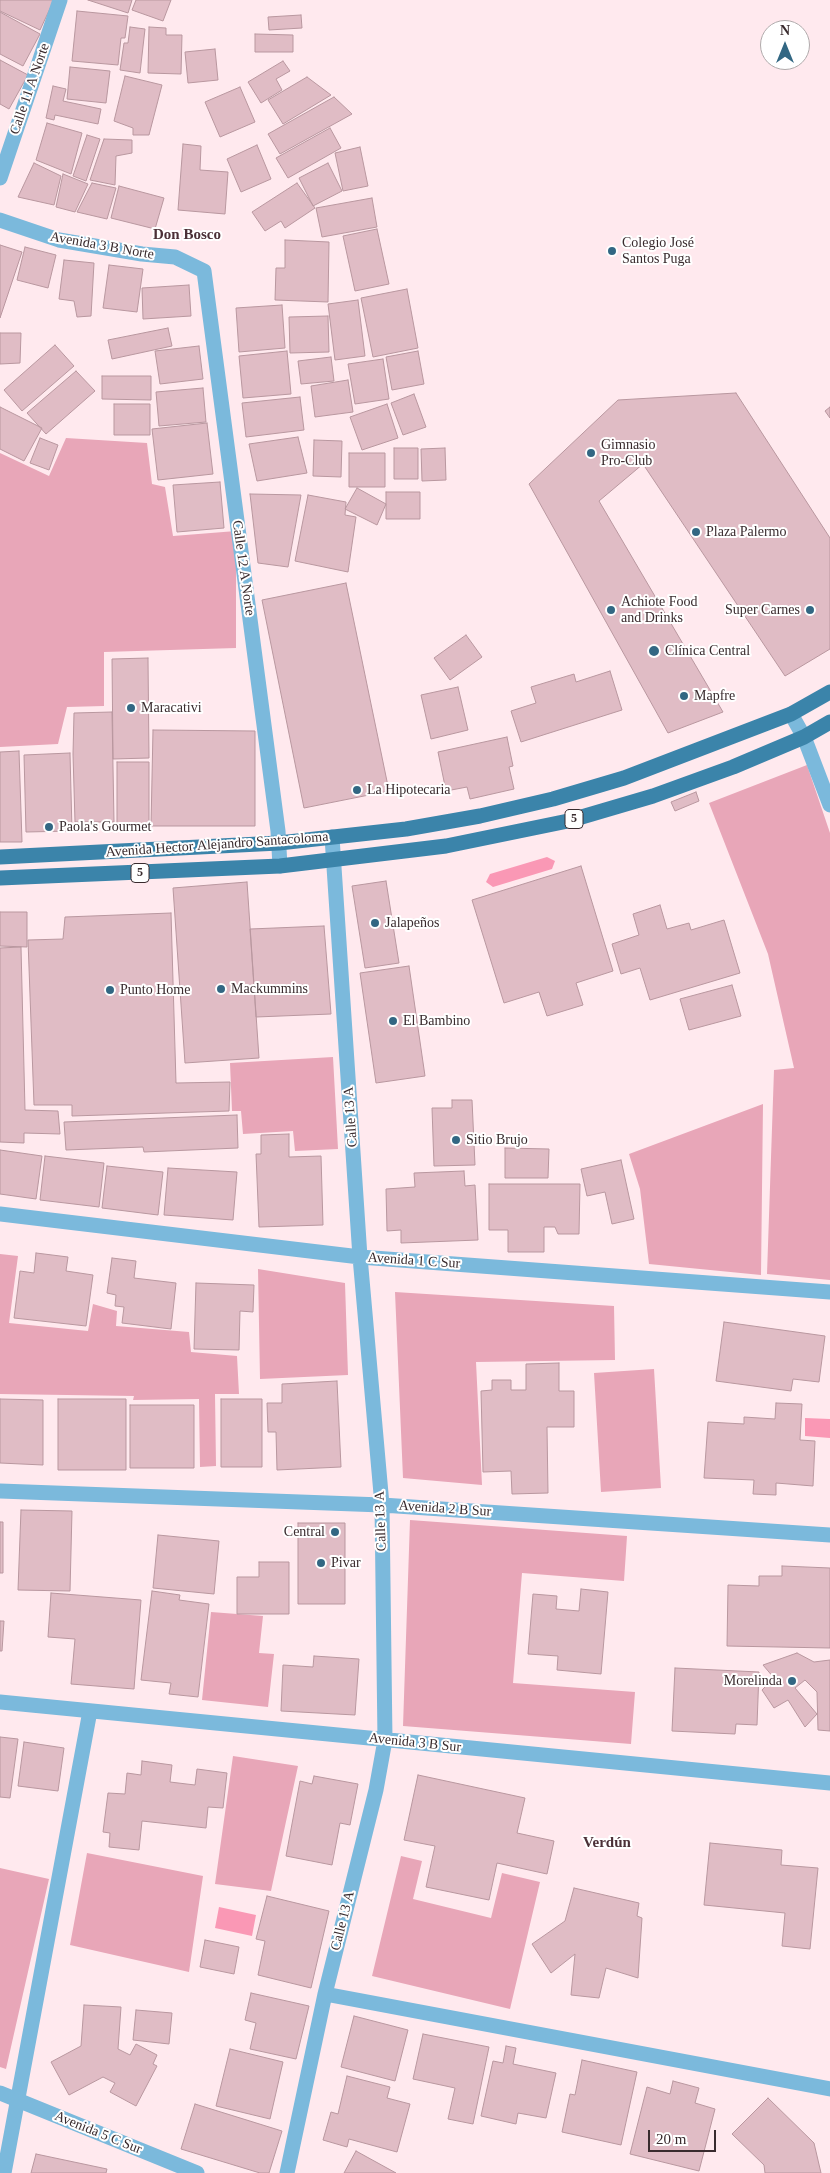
<!DOCTYPE html>
<meta charset="utf-8">
<style>
body{margin:0}
#map{position:relative;width:830px;height:2173px;overflow:hidden;background:#ffe9ee;font-family:Georgia,serif}
canvas{display:block}
.north{position:absolute;left:760px;top:20px;width:50px;height:50px;box-sizing:border-box;background:#fff;border:1px solid #b0aaab;border-radius:50%;rotate:0deg;font-size:14px;font-weight:700;line-height:20px;text-align:center;color:#392b2e}
.north::after{content:'';display:block;margin:auto;width:18px;height:22px;background:#326783;clip-path:polygon(50% 0,100% 100%,50% 72%,0 100%)}
.scale{position:absolute;left:648px;top:2130px;width:68px;height:22px;box-sizing:border-box;border:2px solid #392b2e;border-top:0;padding-left:6px;font-size:15px;line-height:18px;white-space:nowrap;color:#392b2e;-webkit-text-stroke:4px #fff;paint-order:stroke}
</style>
<div id="map">
<canvas width="830" height="2173"></canvas>
<div class="north">N</div>
<div class="scale">20 m</div>
</div>
<script>
const c = document.querySelector('canvas').getContext('2d');
c.lineJoin = 'round';
function paint(path, color) {
  c.fillStyle = color;
  c.fill(path, 'evenodd');
}
function poly(rows) {
  const path = new Path2D();
  for (const r of rows) {
    path.moveTo(r[0], r[1]);
    for (let i = 2; i < r.length; i += 2) path.lineTo(r[i], r[i + 1]);
  }
  return path;
}
function stroke(path, color, width, dash) {
  c.strokeStyle = color;
  c.lineWidth = width;
  c.lineCap = dash ? 'butt' : 'round';
  c.setLineDash(dash || []);
  c.stroke(path);
}
function drawText(font, color, halo, rows, align = 'center') {
  c.font = font + ' Georgia,serif';
  c.lineWidth = 4;
  c.setLineDash([]);
  c.textBaseline = 'middle';
  c.strokeStyle = halo;
  c.fillStyle = color;
  for (const [text, x, y, turn = 0] of rows) {
    c.save();
    c.translate(x, y);
    c.rotate((+turn || 0) * Math.PI / 180);
    c.textAlign = isNaN(turn) ? turn : align;
    if (halo) c.strokeText(text, 0, 0);
    c.fillText(text, 0, 0);
    c.restore();
  }
}
const green = poly([
 [66,438,147,443,152,484,165,487,173,536,236,531,236,648,104,652,104,706,67,707,58,744,0,747,0,453,49,476],
 [807,765,830,833,830,1280,767,1274,774,1070,794,1068,768,954,709,803],
 [333,1057,338,1149,295,1151,293,1131,243,1134,241,1111,232,1111,230,1063],
 [763,1104,761,1275,649,1264,640,1189,629,1154],
 [0,1254,18,1256,9,1323,88,1331,93,1304,117,1311,116,1326,189,1332,191,1352,237,1356,239,1394,215,1394,216,1466,200,1467,199,1399,133,1400,134,1396,0,1394],
 [258,1269,345,1283,348,1375,260,1379],
 [395,1292,614,1306,615,1360,476,1362,482,1485,403,1478],
 [654,1369,661,1488,601,1492,594,1373],
 [410,1520,627,1536,624,1581,522,1573,513,1683,635,1692,631,1744,403,1726],
 [211,1612,263,1616,259,1653,274,1654,268,1707,202,1700],
 [233,1756,298,1766,271,1891,215,1884],
 [87,1853,203,1876,189,1972,70,1945],
 [401,1856,422,1861,413,1899,491,1918,502,1873,540,1882,510,2009,372,1976],
 [0,1868,49,1879,6,2069,0,2067]
]);
const water = poly([
 [547,857,555,861,552,869,493,887,486,882,490,874],
 [805,1418,830,1419,830,1438,805,1436],
 [219,1907,256,1915,252,1936,215,1928]
]);
const building = poly([
 [0,0,54,0,40,30,0,11,0,0],
 [88,0,132,0,128,13,88,0],
 [136,0,171,0,163,21,132,10,136,0],
 [77,11,128,16,125,38,121,38,118,65,72,61,77,11],
 [0,12,40,34,23,66,0,54,0,12],
 [301,15,302,28,269,30,268,17,301,15],
 [130,27,145,29,140,73,120,70,124,43,128,43,130,27],
 [149,27,166,28,166,35,182,35,181,74,148,73,149,27],
 [255,34,293,35,293,52,255,52,255,34],
 [215,49,218,80,188,83,185,52,215,49],
 [0,60,28,75,9,109,0,104,0,60],
 [283,61,290,71,276,79,282,90,261,103,248,82,283,61],
 [70,67,110,71,106,103,67,99,70,67],
 [125,76,162,85,149,135,133,135,133,128,114,121,125,76],
 [307,77,331,95,283,124,268,100,307,77],
 [53,86,66,89,63,101,101,109,98,124,55,115,54,120,46,118,53,86],
 [240,87,255,122,220,137,205,102,240,87],
 [334,97,352,114,280,154,268,134,334,97],
 [47,123,82,133,71,174,36,160,47,123],
 [330,128,341,148,288,178,276,158,330,128],
 [87,135,100,139,86,181,73,176,87,135],
 [104,139,132,140,132,153,116,156,115,185,90,180,104,139],
 [183,144,201,146,200,170,228,172,225,214,178,210,183,144],
 [257,145,271,179,241,192,227,159,257,145],
 [360,147,368,186,343,191,335,153,360,147],
 [34,163,61,176,54,205,18,197,34,163],
 [328,163,342,191,313,206,299,178,328,163],
 [63,174,88,184,75,212,56,207,63,174],
 [92,183,116,188,107,219,77,212,92,183],
 [297,183,315,208,285,228,281,221,265,231,252,212,297,183],
 [119,186,164,198,155,229,111,218,119,186],
 [372,198,377,227,322,237,316,208,372,198],
 [377,229,389,284,355,291,343,236,377,229],
 [285,240,329,242,328,302,275,300,276,268,285,268,285,240],
 [0,245,22,252,0,318,0,245],
 [25,247,56,255,48,288,17,280,25,247],
 [64,260,94,263,91,316,77,317,74,301,59,299,64,260],
 [109,265,143,269,137,312,103,308,109,265],
 [189,285,191,316,143,319,142,288,189,285],
 [407,289,418,348,373,357,361,298,407,289],
 [358,300,365,356,335,360,328,304,358,300],
 [282,305,285,348,239,352,236,308,282,305],
 [328,316,329,352,290,353,289,317,328,316],
 [168,328,172,346,112,359,108,340,168,328],
 [0,333,21,333,20,363,0,364,0,333],
 [55,345,74,366,22,411,4,390,55,345],
 [199,346,203,379,160,384,155,351,199,346],
 [287,351,291,394,243,398,239,356,287,351],
 [418,351,424,384,392,390,386,357,418,351],
 [331,357,334,381,301,384,298,361,331,357],
 [383,359,389,399,355,404,348,364,383,359],
 [76,371,95,391,46,434,27,413,76,371],
 [102,376,151,376,151,400,102,399,102,376],
 [348,380,353,412,315,417,311,386,348,380],
 [203,388,206,422,159,426,156,392,203,388],
 [736,393,830,538,830,649,785,676,643,464,599,501,723,712,668,733,529,484,618,400,736,393],
 [414,394,426,427,403,435,391,403,414,394],
 [300,397,304,430,246,437,242,403,300,397],
 [114,404,150,404,150,435,114,435,114,404],
 [387,404,398,438,362,450,350,417,387,404],
 [0,407,42,428,24,461,0,449,0,407],
 [830,407,830,418,825,411,830,407],
 [207,423,213,474,158,480,152,429,207,423],
 [298,437,307,473,257,481,249,444,298,437],
 [40,438,58,445,49,470,30,463,40,438],
 [314,440,342,441,341,477,313,476,314,440],
 [394,448,418,448,418,479,394,479,394,448],
 [445,448,446,480,422,481,421,449,445,448],
 [349,453,385,453,385,487,349,487,349,453],
 [220,482,224,528,177,532,173,485,220,482],
 [357,488,386,504,377,525,345,509,357,488],
 [386,492,420,492,420,519,386,519,386,492],
 [250,494,301,495,288,567,258,563,250,494],
 [308,495,346,502,345,515,356,517,348,572,295,561,308,495],
 [346,583,389,791,304,808,262,600,346,583],
 [466,635,482,657,450,680,434,658,466,635],
 [148,658,149,758,113,759,112,659,148,658],
 [610,671,622,710,521,742,511,711,536,703,531,687,574,674,576,682,610,671],
 [458,687,468,730,431,739,421,695,458,687],
 [112,712,114,822,75,822,73,754,74,713,112,712],
 [153,730,255,731,255,826,151,826,153,730],
 [507,737,513,766,509,767,514,789,470,799,467,787,446,791,438,752,507,737],
 [19,751,22,842,0,842,0,752,19,751],
 [70,753,72,831,26,832,24,755,70,753],
 [117,762,149,762,149,826,117,826,117,762],
 [696,792,699,801,675,811,671,802,696,792],
 [581,866,613,971,576,983,583,1005,547,1016,539,992,504,1003,472,900,581,866],
 [386,881,399,963,365,968,352,886,386,881],
 [247,882,259,1058,185,1063,173,888,247,882],
 [660,905,667,929,689,923,691,930,724,920,740,973,650,1000,640,968,621,974,612,944,639,935,633,914,660,905],
 [0,912,27,912,27,947,0,946,0,912],
 [171,913,176,1083,230,1082,229,1111,72,1116,72,1105,34,1105,28,940,63,939,65,917,171,913],
 [324,926,331,1014,256,1017,250,929,324,926],
 [21,947,25,1110,58,1111,60,1134,24,1133,24,1143,0,1142,0,948,21,947],
 [409,966,425,1076,376,1083,360,973,409,966],
 [732,985,741,1016,689,1030,680,999,732,985],
 [452,1100,472,1100,475,1165,434,1166,432,1108,452,1108,452,1100],
 [237,1115,238,1148,144,1152,143,1147,66,1150,64,1122,237,1115],
 [289,1134,289,1157,321,1156,323,1225,259,1227,256,1154,261,1154,261,1135,289,1134],
 [505,1148,549,1149,548,1178,505,1178,505,1148],
 [0,1150,42,1156,36,1199,0,1194,0,1150],
 [45,1156,104,1163,99,1207,40,1200,45,1156],
 [621,1160,634,1219,612,1224,605,1192,587,1196,581,1169,621,1160],
 [107,1166,163,1172,158,1215,102,1208,107,1166],
 [168,1168,237,1172,233,1220,164,1215,168,1168],
 [464,1171,465,1186,475,1185,478,1240,401,1243,401,1230,387,1231,386,1189,415,1187,414,1173,464,1171],
 [489,1184,580,1184,579,1234,558,1234,555,1227,544,1227,544,1252,508,1252,508,1230,489,1230,489,1184],
 [36,1253,68,1257,66,1271,93,1275,86,1326,14,1318,20,1271,34,1273,36,1253],
 [112,1258,136,1261,134,1278,176,1283,171,1329,122,1323,124,1307,115,1306,116,1295,107,1293,112,1258],
 [196,1283,254,1285,253,1312,240,1311,239,1350,194,1349,196,1283],
 [724,1322,825,1336,819,1382,793,1379,791,1391,716,1381,724,1322],
 [559,1363,559,1391,574,1391,574,1427,547,1427,548,1493,512,1494,511,1471,483,1472,481,1391,492,1390,492,1380,511,1380,511,1390,526,1390,526,1364,559,1363],
 [337,1381,341,1467,277,1470,276,1432,268,1432,267,1403,282,1403,282,1384,337,1381],
 [0,1399,43,1400,43,1465,0,1463,0,1399],
 [58,1399,126,1399,126,1470,58,1470,58,1399],
 [221,1399,262,1399,262,1467,221,1467,221,1399],
 [776,1403,802,1404,800,1440,815,1441,813,1486,776,1483,776,1495,753,1494,754,1480,704,1478,708,1422,744,1424,744,1417,775,1419,776,1403],
 [130,1405,194,1405,194,1468,130,1468,130,1405],
 [21,1510,72,1511,70,1591,18,1590,21,1510],
 [0,1522,3,1522,3,1573,0,1573,0,1522],
 [298,1523,345,1523,345,1604,298,1604,298,1523],
 [158,1535,219,1541,214,1594,153,1588,158,1535],
 [259,1562,289,1562,289,1614,237,1614,237,1577,259,1577,259,1562],
 [782,1566,830,1568,830,1648,727,1646,728,1585,759,1586,759,1576,782,1576,782,1566],
 [581,1589,608,1592,601,1674,557,1670,558,1656,528,1654,533,1594,557,1596,556,1609,579,1611,581,1589],
 [152,1591,180,1595,179,1600,209,1604,198,1697,169,1694,171,1683,141,1680,152,1591],
 [51,1593,141,1600,134,1689,71,1684,75,1639,48,1637,51,1593],
 [0,1621,4,1621,2,1651,0,1651,0,1621],
 [797,1653,814,1662,830,1660,830,1731,818,1730,817,1692,805,1680,795,1688,817,1714,805,1727,788,1700,774,1708,762,1690,774,1678,763,1665,797,1653],
 [314,1656,359,1659,355,1715,281,1711,283,1665,313,1667,314,1656],
 [675,1668,759,1672,757,1725,736,1724,735,1734,672,1731,675,1668],
 [0,1737,18,1739,10,1798,0,1797,0,1737],
 [24,1742,64,1748,58,1791,18,1786,24,1742],
 [142,1761,172,1765,170,1782,195,1785,197,1769,227,1773,223,1808,208,1807,206,1828,142,1821,139,1850,109,1847,110,1833,103,1832,108,1793,125,1794,127,1773,141,1775,142,1761],
 [418,1775,525,1798,517,1833,554,1841,547,1874,497,1863,489,1900,426,1887,435,1846,404,1840,418,1775],
 [314,1776,358,1784,350,1825,340,1823,332,1865,286,1856,300,1781,312,1784,314,1776],
 [710,1843,782,1850,781,1865,818,1868,810,1949,782,1946,785,1913,704,1905,710,1843],
 [574,1888,639,1903,637,1916,642,1918,638,1978,606,1968,599,1998,571,1995,575,1954,551,1973,532,1944,565,1921,574,1888],
 [267,1896,329,1911,311,1988,258,1975,265,1941,256,1939,267,1896],
 [205,1940,239,1947,234,1974,200,1967,205,1940],
 [251,1993,309,2006,296,2059,250,2049,256,2023,245,2020,251,1993],
 [84,2005,121,2007,118,2049,130,2055,136,2044,157,2055,153,2064,157,2066,136,2106,110,2092,115,2083,103,2077,69,2095,51,2062,81,2046,84,2005],
 [136,2010,172,2013,169,2044,133,2040,136,2010],
 [354,2016,408,2030,395,2081,341,2067,354,2016],
 [423,2034,489,2047,473,2124,448,2119,455,2088,413,2079,423,2034],
 [506,2046,516,2048,513,2064,556,2073,546,2118,518,2113,516,2124,481,2116,493,2061,503,2063,506,2046],
 [230,2049,283,2062,270,2119,216,2106,230,2049],
 [582,2060,637,2072,621,2145,562,2132,570,2094,575,2095,582,2060],
 [347,2076,390,2087,387,2098,410,2104,397,2152,349,2139,347,2147,323,2140,331,2112,338,2114,347,2076],
 [673,2081,699,2088,695,2103,715,2109,699,2171,630,2154,647,2087,670,2094,673,2081],
 [768,2098,814,2143,821,2173,765,2173,764,2165,732,2134,768,2098],
 [195,2104,282,2131,269,2173,260,2173,181,2149,195,2104],
 [356,2151,396,2173,344,2173,356,2151],
 [36,2154,107,2169,106,2173,31,2173,36,2154]
]);
const minor = poly([
 [0,178,60,0],
 [0,220,59,240,142,254,175,257,204,271,278,831,280,866],
 [791,714,804,737,830,805],
 [0,1214,360,1257,830,1292],
 [0,1491,382,1505,830,1535],
 [0,1702,830,1783],
 [325,1994,830,2089],
 [0,2093,197,2173],
 [4,2173,90,1711],
 [287,2173,325,1994,376,1790,385,1740,382,1505,360,1257,332,837]
]);
const major = poly([
 [0,857,279,843,406,829,480,816,553,799,624,778,791,714,830,692],
 [0,878,280,866,446,846,568,821,653,796,733,767,804,737,830,722]
]);
const markers = [
 [612,251,5,"#326783"],
 [591,453,5,"#326783"],
 [696,532,5,"#326783"],
 [611,610,5,"#326783"],
 [810,610,5,"#326783"],
 [654,651,6,"#326783"],
 [684,696,5,"#326783"],
 [131,708,5,"#326783"],
 [357,790,5,"#326783"],
 [49,827,5,"#326783"],
 [375,923,5,"#326783"],
 [221,989,5,"#326783"],
 [110,990,5,"#326783"],
 [393,1021,5,"#326783"],
 [456,1140,5,"#326783"],
 [335,1532,5,"#326783"],
 [321,1563,5,"#326783"],
 [792,1681,5,"#326783"]
];
const shields = [
 [574,819,18],
 [140,873,18]
];
const shieldNames = [
 ["5",574,819],
 ["5",140,873]
];
const streetNames = [
 ["Calle 11 A Norte",30,89,-71],
 ["Avenida 3 B Norte",102,246,10],
 ["Calle 12 A Norte",243,568,82],
 ["Avenida Hector Alejandro Santacoloma",217,845,-4],
 ["Calle 13 A",351,1117,-94],
 ["Avenida 1 C Sur",414,1261,4],
 ["Avenida 2 B Sur",445,1509,4],
 ["Calle 13 A",381,1521,-92],
 ["Avenida 3 B Sur",415,1743,6],
 ["Calle 13 A",343,1921,-76],
 ["Avenida 5 C Sur",98,2133,22]
];
const poiNames = [
 ["Colegio José",622,243],
 ["Santos Puga",622,259],
 ["Gimnasio",601,445],
 ["Pro-Club",601,461],
 ["Plaza Palermo",706,532],
 ["Achiote Food",621,602],
 ["and Drinks",621,618],
 ["Super Carnes",800,610,"right"],
 ["Clínica Central",665,651],
 ["Mapfre",694,696],
 ["Maracativi",141,708],
 ["La Hipotecaria",367,790],
 ["Paola's Gourmet",59,827],
 ["Jalapeños",385,923],
 ["Mackummins",231,989],
 ["Punto Home",120,990],
 ["El Bambino",403,1021],
 ["Sitio Brujo",466,1140],
 ["Central",325,1532,"right"],
 ["Pivar",331,1563],
 ["Morelinda",782,1681,"right"]
];
const neighbourhoodNames = [
 ["Don Bosco",187,235],
 ["Verdún",607,1843]
];
paint(green, '#e8a6b8');
paint(water, '#fa98b5');
paint(building, '#e0bcc5');
stroke(building, '#b9979f', 1);
stroke(minor, '#7bb9dc', 15);
stroke(major, '#3b84aa', 15);
for (const [x, y, r, color] of markers) {
  const dot = new Path2D();
  dot.arc(x, y, r, 0, 2 * Math.PI);
  c.fillStyle = color;
  c.fill(dot);
  stroke(dot, '#fff', 2);
}
for (const [x, y, w] of shields) {
  const box = new Path2D();
  box.roundRect(x - w / 2, y - 9.5, w, 19, 4);
  c.fillStyle = '#fff';
  c.fill(box);
  stroke(box, '#392b2e', 1);
}
drawText('bold 12px', '#392b2e', null, shieldNames);
drawText('14px', '#392b2e', '#fff', streetNames);
drawText('14px', '#392b2e', '#fff', poiNames, 'left');
drawText('bold 15px', '#4b3037', '#fff', neighbourhoodNames);
</script>
